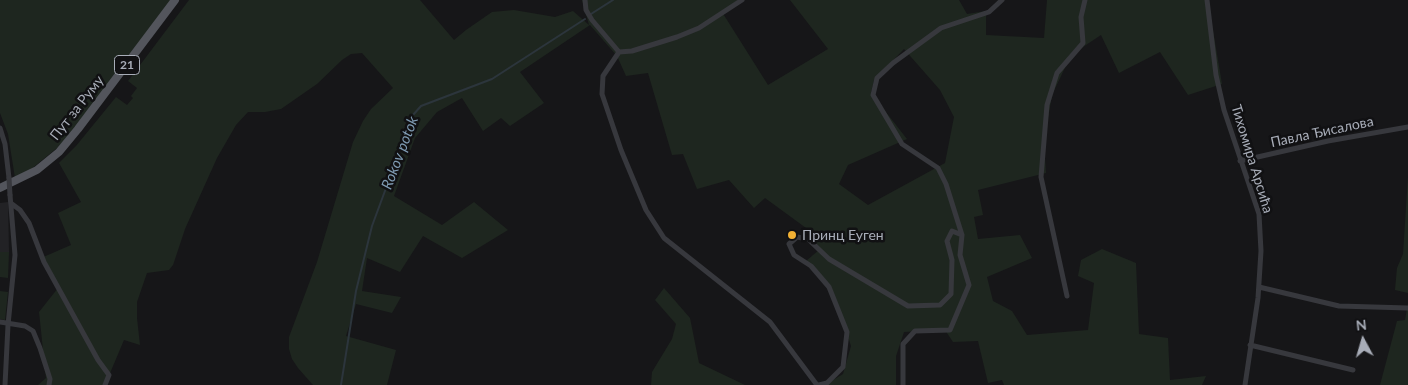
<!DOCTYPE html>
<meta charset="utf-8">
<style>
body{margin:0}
#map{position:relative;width:1408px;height:385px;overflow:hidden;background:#161618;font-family:Lato,sans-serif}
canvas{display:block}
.north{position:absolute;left:1338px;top:315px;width:50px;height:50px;-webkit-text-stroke:4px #111113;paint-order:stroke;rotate:354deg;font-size:14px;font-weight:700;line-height:20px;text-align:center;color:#a8adb8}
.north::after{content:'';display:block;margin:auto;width:18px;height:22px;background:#a8adb8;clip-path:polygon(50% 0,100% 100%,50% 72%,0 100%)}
</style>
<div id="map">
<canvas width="1408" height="385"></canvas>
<div class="north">N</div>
</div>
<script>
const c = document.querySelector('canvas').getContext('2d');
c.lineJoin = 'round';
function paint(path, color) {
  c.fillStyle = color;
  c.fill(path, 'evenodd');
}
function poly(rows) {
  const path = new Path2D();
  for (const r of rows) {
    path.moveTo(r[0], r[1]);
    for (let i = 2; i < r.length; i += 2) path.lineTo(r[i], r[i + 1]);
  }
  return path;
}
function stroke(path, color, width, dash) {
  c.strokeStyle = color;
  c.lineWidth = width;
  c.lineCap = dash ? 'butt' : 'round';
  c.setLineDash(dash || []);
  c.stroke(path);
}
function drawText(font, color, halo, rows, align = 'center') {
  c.font = font + ' Lato,sans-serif';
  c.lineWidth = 5;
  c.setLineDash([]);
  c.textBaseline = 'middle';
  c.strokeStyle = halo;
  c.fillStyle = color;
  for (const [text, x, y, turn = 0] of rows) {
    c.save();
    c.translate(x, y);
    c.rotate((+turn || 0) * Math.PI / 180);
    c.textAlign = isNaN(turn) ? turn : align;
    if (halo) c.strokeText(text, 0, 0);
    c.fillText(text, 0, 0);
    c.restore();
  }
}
const built = poly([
 [8,202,9,252,0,252,0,203]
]);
const green = poly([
 [0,0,172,0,74,130,57,148,30,170,15,178,8,134,0,113],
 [189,0,420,0,454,40,466,30,492,12,514,10,555,17,573,11,589,25,582,0,738,0,722,12,768,85,828,49,790,0,959,0,967,14,986,11,986,35,1044,38,1047,0,1208,0,1222,84,1188,95,1160,52,1119,73,1101,35,1071,55,1052,95,1044,142,1046,173,978,190,983,215,974,217,978,239,1020,235,1032,258,987,277,993,301,1012,311,1027,335,1088,330,1094,283,1078,276,1081,260,1102,249,1136,263,1139,334,1168,338,1170,380,1206,376,1202,385,1004,385,1002,380,988,383,978,341,953,342,945,330,904,332,896,356,896,385,825,385,843,374,851,346,839,309,826,282,806,261,819,250,806,228,765,198,754,208,729,180,697,189,683,154,672,155,648,73,626,76,617,56,590,25,520,72,544,103,510,126,501,118,483,131,462,98,437,112,415,138,394,196,442,225,474,202,508,230,462,258,423,236,400,272,367,258,362,291,401,297,392,313,356,304,346,336,396,350,387,385,313,385,298,368,292,359,289,349,289,337,317,262,353,142,363,121,371,109,393,88,362,53,351,54,342,60,317,84,281,109,265,112,248,112,236,125,217,158,185,229,173,265,169,270,147,273,137,302,137,318,140,345,124,340,105,385,38,385,46,378,39,312,58,288,41,258,71,245,58,213,81,202,59,163,76,146,116,97,127,105,133,98,131,96,137,88,128,81],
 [904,49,940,90,954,117,945,163,868,205,839,184,848,165,907,139,871,93,874,80],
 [1408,176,1408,293,1395,290,1397,268,1403,254],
 [0,252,9,252,8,278,0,277],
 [664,288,690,318,699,363,745,385,651,385,652,372,672,339,676,324,655,300],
 [0,291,8,292,5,320,0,319],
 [1408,303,1408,385,1380,385,1397,321,1405,320]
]);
const stream = poly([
 [591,14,613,0],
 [341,385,356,291,372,226,413,115,421,106,492,79,585,19]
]);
const street = poly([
 [585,0,586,10,592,20,619,52],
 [1207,0,1216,75,1224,110,1259,214,1261,251,1258,298,1245,385],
 [619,52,603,76,602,94,621,150,646,210,664,238,770,322,817,385],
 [619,52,632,51,677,37,699,28,742,0],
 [0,128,5,144,9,178],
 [1240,161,1328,141,1408,127],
 [12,204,20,210,29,223,44,262,98,360,109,375,105,385],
 [1259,287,1339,306,1408,308],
 [1067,296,1041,177,1047,105,1057,73,1083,43,1081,17,1085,0],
 [0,322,25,326,33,331,40,348,50,379,49,385],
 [1250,345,1353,370],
 [5,385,8,325,15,255,10,195],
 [819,385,827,383,843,367,847,332,829,287,811,266,794,255,789,244,797,237,808,239,829,259,908,306,940,305,951,294,952,260,947,241,952,231,962,235],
 [903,385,903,344,915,331,950,330,969,285,960,255,962,235,946,184,938,168,902,144,873,95,877,78,893,63,941,28,989,12,1002,0]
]);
const primary = poly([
 [0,188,37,170,59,152,78,129,175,0]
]);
const streetBridge = poly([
 [9,178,10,195]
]);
const markers = [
 [792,235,5,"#f2b134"]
];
const shields = [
 [127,65,25]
];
const shieldNames = [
 ["21",127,65]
];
const streetNames = [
 ["Пут за Руму",77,108,-52],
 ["Павла Ђисалова",1322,132,-12],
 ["Тихомира Арсића",1252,159,73]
];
const poiNames = [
 ["Принц Еуген",802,235]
];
const waterNames = [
 ["Rokov potok",400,153,-69]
];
paint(built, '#222225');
paint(green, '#1e261f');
stroke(stream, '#2c353c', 2);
stroke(street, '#37383d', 5);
stroke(primary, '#53555c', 8);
stroke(streetBridge, '#37383d', 5);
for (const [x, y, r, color] of markers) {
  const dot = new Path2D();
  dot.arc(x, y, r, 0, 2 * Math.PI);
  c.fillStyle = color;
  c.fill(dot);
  stroke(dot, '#111113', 2);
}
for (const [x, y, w] of shields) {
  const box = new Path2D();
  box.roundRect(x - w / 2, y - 9.5, w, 19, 4);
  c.fillStyle = '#111113';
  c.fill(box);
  stroke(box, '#a8adb8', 1);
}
drawText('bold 12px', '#a8adb8', null, shieldNames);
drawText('14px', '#a8adb8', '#111113', streetNames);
drawText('14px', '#a8adb8', '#111113', poiNames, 'left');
drawText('italic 15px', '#7f9bb3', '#111113', waterNames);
</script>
